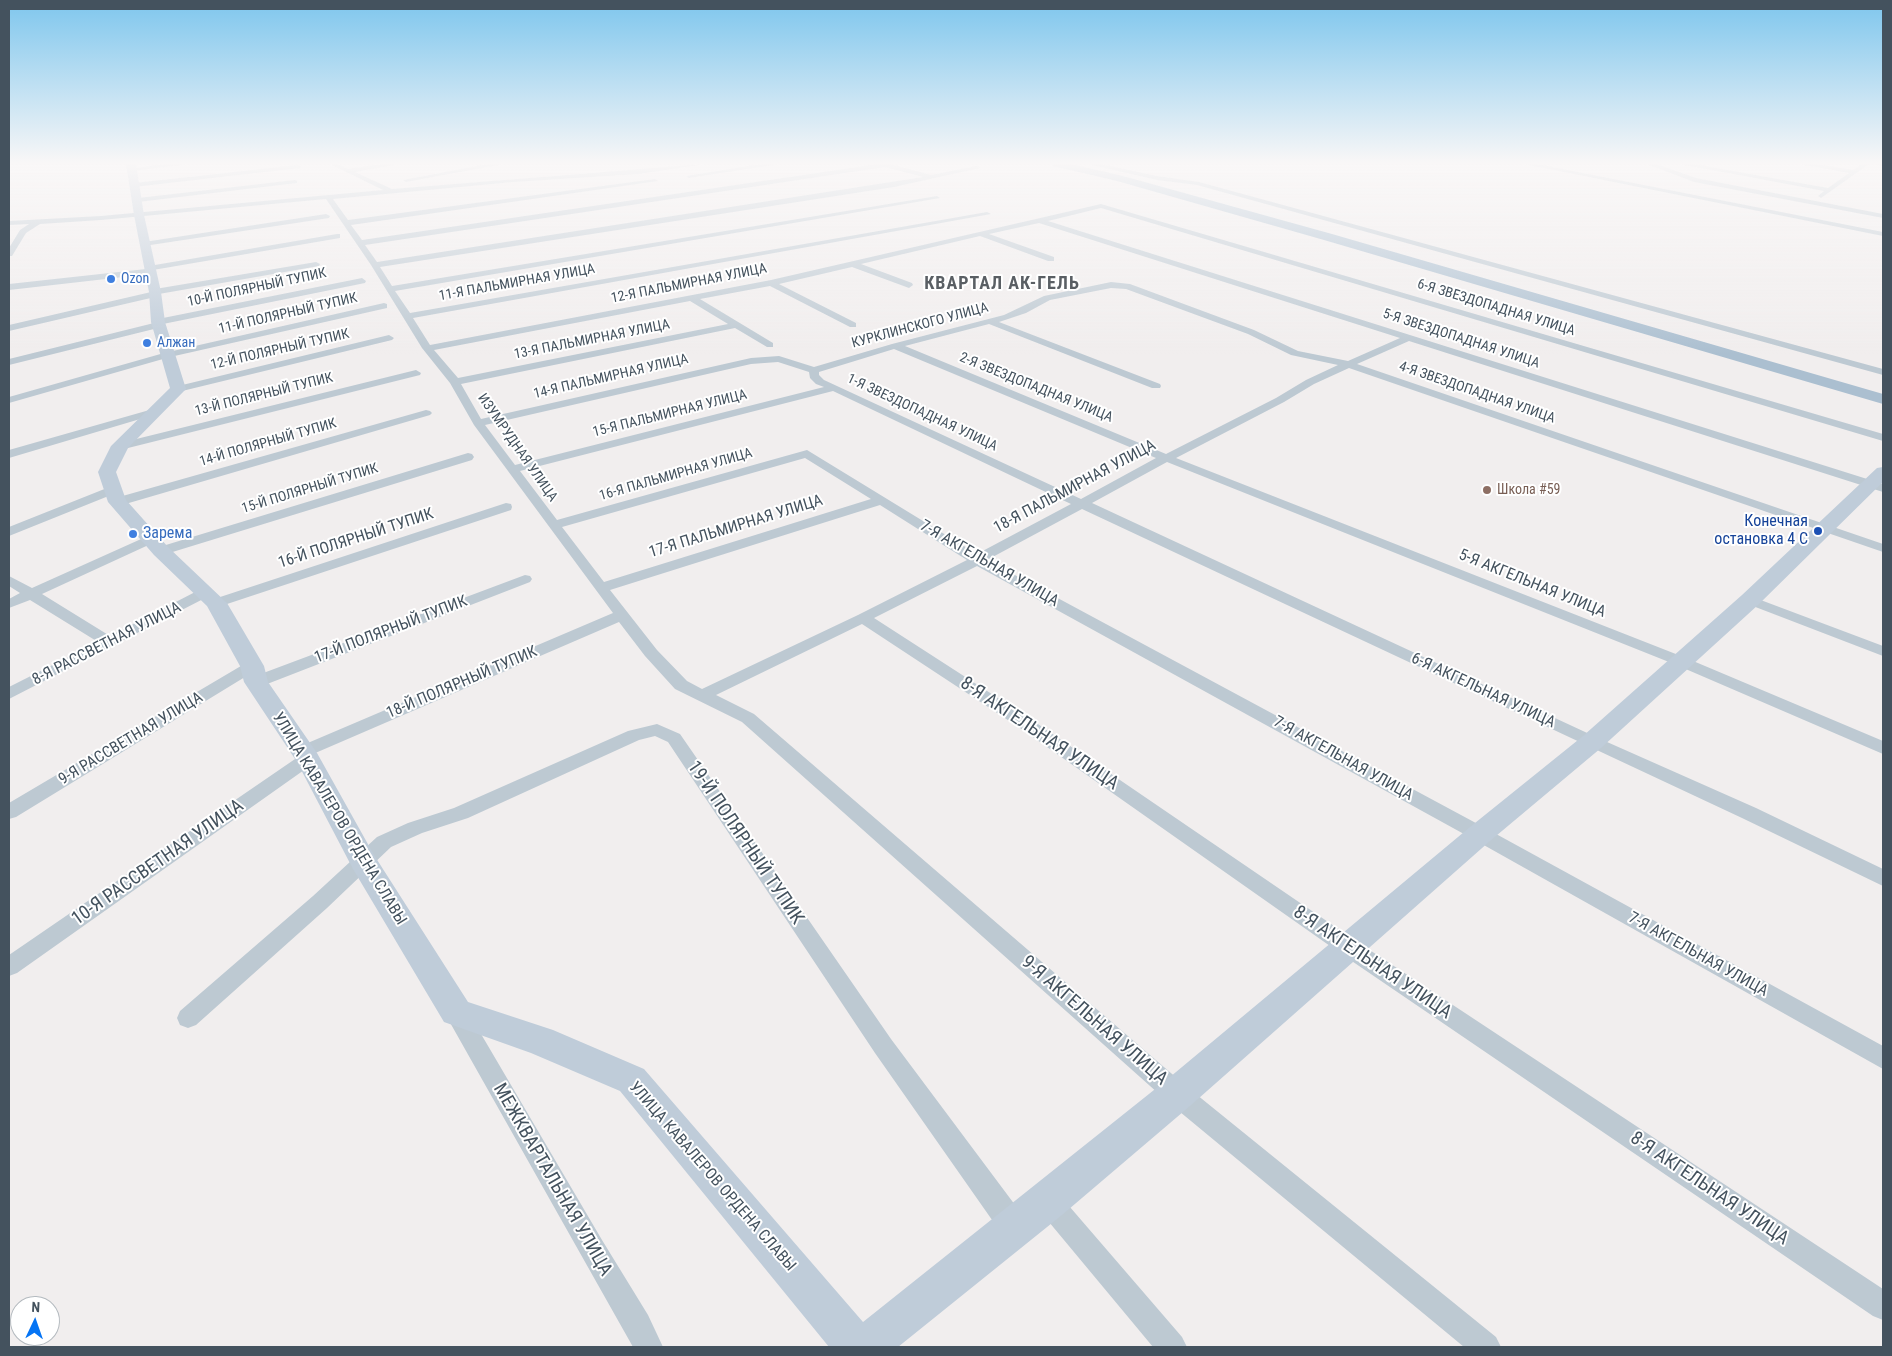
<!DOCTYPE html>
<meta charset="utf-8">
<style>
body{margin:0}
#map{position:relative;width:1892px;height:1356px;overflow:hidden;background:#f1eeee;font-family:"Roboto Condensed",sans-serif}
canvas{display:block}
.frame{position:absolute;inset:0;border:10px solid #44525e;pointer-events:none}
.north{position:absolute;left:10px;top:1296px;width:50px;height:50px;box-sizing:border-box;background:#fff;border:1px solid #b4babf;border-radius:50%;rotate:3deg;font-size:14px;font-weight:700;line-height:20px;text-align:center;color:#44525e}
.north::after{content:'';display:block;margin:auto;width:18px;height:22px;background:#0574f4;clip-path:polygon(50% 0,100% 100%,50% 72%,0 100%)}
</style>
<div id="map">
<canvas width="1892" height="1356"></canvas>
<div class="frame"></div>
<div class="north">N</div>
</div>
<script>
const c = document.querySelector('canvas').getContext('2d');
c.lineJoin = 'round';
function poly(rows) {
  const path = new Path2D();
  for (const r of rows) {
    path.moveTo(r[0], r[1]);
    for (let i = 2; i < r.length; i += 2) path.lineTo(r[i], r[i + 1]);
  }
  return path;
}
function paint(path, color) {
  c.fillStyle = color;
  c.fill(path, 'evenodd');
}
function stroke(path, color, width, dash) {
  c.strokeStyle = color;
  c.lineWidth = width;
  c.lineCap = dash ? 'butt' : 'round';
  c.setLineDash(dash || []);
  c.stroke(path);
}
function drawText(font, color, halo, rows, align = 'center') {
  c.font = font + ' "Roboto Condensed",sans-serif';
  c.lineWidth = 4;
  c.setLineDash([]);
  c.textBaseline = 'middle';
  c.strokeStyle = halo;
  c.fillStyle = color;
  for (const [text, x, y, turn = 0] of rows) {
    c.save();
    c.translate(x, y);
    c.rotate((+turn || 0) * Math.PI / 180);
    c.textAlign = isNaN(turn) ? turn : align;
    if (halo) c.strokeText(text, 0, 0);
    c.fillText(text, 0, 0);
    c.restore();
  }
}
const street = poly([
 [165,164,188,164,133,171,130,169,165,164],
 [330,164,338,164,348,169,381,164,398,164,355,172,392,189,705,164,639,174,513,182,333,199,348,220,655,179,658,181,351,225,362,240,878,164,890,164,931,175,977,166,980,168,894,187,380,267,392,286,937,196,940,198,395,291,410,313,987,212,991,214,413,318,430,345,771,280,1101,204,1883,434,1883,441,1101,208,1048,221,1883,484,1883,492,1409,341,1357,364,1883,544,1883,552,1349,368,1314,384,1284,402,1176,458,1686,658,1883,741,1883,754,1674,664,1167,462,1092,503,1598,738,1756,808,1883,869,1883,886,1742,818,1082,509,987,560,1487,829,1883,1046,1883,1069,1473,839,977,566,874,618,1032,720,1356,941,1883,1289,1883,1320,1873,1316,1340,953,1020,728,862,624,716,695,754,714,1186,1086,1496,1337,1501,1347,1464,1347,1168,1102,742,722,675,689,645,656,619,622,313,754,317,759,314,763,17,973,9,976,9,955,298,757,293,752,296,748,613,613,474,425,450,383,422,348,371,265,326,199,101,220,40,224,26,233,12,256,9,256,9,248,20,230,29,224,9,225,9,221,101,216,383,190,330,164],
 [885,167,923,177,377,262,365,245,885,167],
 [1039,223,1400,338,1348,361,1298,351,1254,330,1130,284,1111,282,1044,296,1004,315,892,344,814,367,779,356,751,358,481,419,461,384,735,328,767,347,773,347,773,343,700,299,770,286,850,327,856,327,856,323,779,284,852,267,909,288,913,285,912,283,861,264,980,236,1048,261,1054,261,1054,257,989,234,1039,223],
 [1111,288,1126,289,1248,334,1291,355,1338,365,1306,380,1276,398,1166,454,905,346,989,324,1152,388,1160,388,1161,386,1160,384,999,322,1026,313,1050,300,1111,288],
 [690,301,728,324,458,378,434,350,690,301],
 [894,349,1156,458,1081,499,824,380,819,375,819,372,894,349],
 [778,362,809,372,810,378,816,384,824,387,515,465,485,425,751,364,778,362],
 [833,391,1071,504,977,554,807,450,557,520,520,471,833,391],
 [805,458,871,499,604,582,562,527,805,458],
 [880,505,967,560,858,615,702,689,687,681,657,650,610,590,880,505],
 [488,164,503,164,406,182,403,180,488,164],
 [762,164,779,164,689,178,686,176,762,164],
 [1088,164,1100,164,1157,176,1199,182,1883,369,1883,375,1197,185,1157,180,1088,164],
 [1524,164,1537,164,1883,232,1883,236,1524,164],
 [1647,164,1656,164,1696,178,1883,214,1883,218,1694,182,1647,164],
 [1680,164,1694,164,1828,188,1849,173,1800,164,1816,164,1853,170,1862,164,1869,164,1821,198,1818,196,1824,191,1680,164],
 [1878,164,1883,164,1883,166,1879,165,1878,164],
 [298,165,301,167,300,168,134,187,131,185,134,183,298,165],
 [295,180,297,181,297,183,138,202,135,200,138,198,295,180],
 [326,214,330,216,329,218,144,246,140,244,144,242,326,214],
 [337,234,340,234,340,238,153,270,153,273,150,274,9,290,9,284,146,269,146,266,149,266,337,234],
 [316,262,320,264,319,266,159,294,155,297,9,331,9,325,151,292,155,289,316,262],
 [362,278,366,281,365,283,163,324,162,327,9,365,9,359,154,323,155,320,158,319,362,278],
 [384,303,387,304,387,308,170,357,9,403,9,397,164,353,384,303],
 [389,335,394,338,392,340,178,392,173,389,174,387,389,335],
 [416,370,421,373,420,375,120,450,114,446,116,444,416,370],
 [153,409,157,410,159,412,157,414,9,458,9,450,153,409],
 [426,410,430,411,432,413,430,415,122,505,112,505,111,502,112,499,426,410],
 [468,453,472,454,474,457,472,460,166,554,161,555,154,551,156,548,468,453],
 [112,486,118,490,116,493,9,536,9,527,112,486],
 [506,503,511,504,512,507,511,510,221,606,211,606,209,603,211,600,506,503],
 [150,535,155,536,157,539,155,542,42,594,110,636,199,590,209,590,211,593,209,596,9,699,9,687,98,642,30,600,9,608,9,599,20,593,9,586,9,576,32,588,150,535],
 [525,575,530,576,532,579,530,582,262,686,250,686,248,682,250,678,525,575],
 [1750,596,1883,646,1883,656,1745,603,1743,600,1745,597,1750,596],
 [252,661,258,663,260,666,258,669,16,817,9,819,9,803,246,663,252,661],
 [657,724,680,734,891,1039,1024,1217,1027,1227,1024,1237,1014,1240,1004,1237,875,1053,668,742,655,736,639,740,468,818,422,833,391,847,327,908,196,1025,188,1028,180,1025,177,1018,180,1011,313,896,377,837,408,823,454,808,628,731,657,724],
 [456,1002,464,1005,602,1240,648,1315,663,1347,633,1347,448,1019,445,1012,448,1005,456,1002],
 [1048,1188,1057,1192,1182,1337,1187,1347,1153,1347,1039,1210,1035,1201,1039,1192,1048,1188]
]);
const secondary = poly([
 [126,164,136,164,144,215,161,292,165,322,186,389,128,448,116,472,126,500,168,547,227,603,264,666,268,682,317,753,374,855,468,1002,553,1030,644,1069,863,1322,1164,1082,1470,827,1583,736,1742,595,1877,468,1883,467,1883,482,1758,605,1601,748,1490,841,1190,1106,1062,1215,898,1347,829,1347,620,1091,531,1053,444,1022,353,869,297,762,244,682,240,666,207,606,154,555,108,502,98,472,111,446,170,388,151,322,149,292,134,215,126,164]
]);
const primary = poly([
 [1052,164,1071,164,1123,176,1332,234,1883,394,1883,404,1324,240,1117,181,1053,166,1052,164]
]);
const markers = [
 [111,279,5,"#3f7fe0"],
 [147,343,5,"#3f7fe0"],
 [1487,490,5,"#8d6e63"],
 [1818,531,5,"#1a4fb4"],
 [133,534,5,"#3f7fe0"]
];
const farShopnames = [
 ["Ozon",121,279],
 ["Алжан",157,343]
];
const farStreetnames = [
 ["11-Я ПАЛЬМИРНАЯ УЛИЦА",517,283,-10],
 ["12-Я ПАЛЬМИРНАЯ УЛИЦА",689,284,-11],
 ["10-Й ПОЛЯРНЫЙ ТУПИК",257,288,-12],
 ["6-Я ЗВЕЗДОПАДНАЯ УЛИЦА",1496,308,17],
 ["11-Й ПОЛЯРНЫЙ ТУПИК",288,314,-13],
 ["КУРКЛИНСКОГО УЛИЦА",920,326,-15],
 ["5-Я ЗВЕЗДОПАДНАЯ УЛИЦА",1461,339,18],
 ["13-Я ПАЛЬМИРНАЯ УЛИЦА",592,340,-11],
 ["12-Й ПОЛЯРНЫЙ ТУПИК",280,350,-13],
 ["14-Я ПАЛЬМИРНАЯ УЛИЦА",611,377,-13],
 ["2-Я ЗВЕЗДОПАДНАЯ УЛИЦА",1036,388,22],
 ["4-Я ЗВЕЗДОПАДНАЯ УЛИЦА",1477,393,19],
 ["13-Й ПОЛЯРНЫЙ ТУПИК",264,395,-14],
 ["1-Я ЗВЕЗДОПАДНАЯ УЛИЦА",922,413,25],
 ["15-Я ПАЛЬМИРНАЯ УЛИЦА",670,414,-14],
 ["14-Й ПОЛЯРНЫЙ ТУПИК",268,443,-16],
 ["ИЗУМРУДНАЯ УЛИЦА",517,448,55],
 ["16-Я ПАЛЬМИРНАЯ УЛИЦА",676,475,-16],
 ["15-Й ПОЛЯРНЫЙ ТУПИК",310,489,-17]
];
const farEducationnames = [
 ["Школа #59",1497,490]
];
const streetNames = [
 ["18-Я ПАЛЬМИРНАЯ УЛИЦА",1075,487,-28],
 ["17-Я ПАЛЬМИРНАЯ УЛИЦА",736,527,-17],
 ["16-Й ПОЛЯРНЫЙ ТУПИК",356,539,-18],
 ["7-Я АКГЕЛЬНАЯ УЛИЦА",989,564,30],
 ["5-Я АКГЕЛЬНАЯ УЛИЦА",1532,584,22],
 ["17-Й ПОЛЯРНЫЙ ТУПИК",391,630,-21],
 ["8-Я РАССВЕТНАЯ УЛИЦА",107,644,-27],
 ["18-Й ПОЛЯРНЫЙ ТУПИК",462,683,-23],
 ["6-Я АКГЕЛЬНАЯ УЛИЦА",1483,691,25],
 ["9-Я РАССВЕТНАЯ УЛИЦА",131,739,-31],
 ["7-Я АКГЕЛЬНАЯ УЛИЦА",1343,759,29],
 ["УЛИЦА КАВАЛЕРОВ ОРДЕНА СЛАВЫ",339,819,59],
 ["7-Я АКГЕЛЬНАЯ УЛИЦА",1698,955,29],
 ["УЛИЦА КАВАЛЕРОВ ОРДЕНА СЛАВЫ",712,1177,49]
];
const transitNames = [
 ["Конечная",1808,522],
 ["остановка 4 С",1808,540]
];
const shopNames = [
 ["Зарема",143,534]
];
const farDistrictnames = [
 ["КВАРТАЛ АК-ГЕЛЬ",1002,284]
];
const nearStreetnames = [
 ["8-Я АКГЕЛЬНАЯ УЛИЦА",1039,734,34],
 ["19-Й ПОЛЯРНЫЙ ТУПИК",745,843,56],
 ["10-Я РАССВЕТНАЯ УЛИЦА",158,863,-35],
 ["8-Я АКГЕЛЬНАЯ УЛИЦА",1372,963,34],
 ["9-Я АКГЕЛЬНАЯ УЛИЦА",1094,1021,41],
 ["МЕЖКВАРТАЛЬНАЯ УЛИЦА",552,1180,60],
 ["8-Я АКГЕЛЬНАЯ УЛИЦА",1709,1189,34]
];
paint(street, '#bdc9d2');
paint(secondary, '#bfccd9');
paint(primary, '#abbfd0');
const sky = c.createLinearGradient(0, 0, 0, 354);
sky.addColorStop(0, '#7ec6ed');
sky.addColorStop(0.46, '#f9f7f7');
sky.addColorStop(1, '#f9f7f700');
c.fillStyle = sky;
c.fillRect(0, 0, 1892, 354);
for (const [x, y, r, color] of markers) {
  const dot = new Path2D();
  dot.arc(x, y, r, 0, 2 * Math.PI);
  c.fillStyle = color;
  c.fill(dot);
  stroke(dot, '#fff', 2);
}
drawText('14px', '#366cbe', '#fff', farShopnames, 'left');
drawText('14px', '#44525e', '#fff', farStreetnames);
drawText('14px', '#785e54', '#fff', farEducationnames, 'left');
drawText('16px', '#44525e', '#fff', streetNames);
drawText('16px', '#164399', '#fff', transitNames, 'right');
drawText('16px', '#366cbe', '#fff', shopNames, 'left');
c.letterSpacing = '1px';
drawText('bold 18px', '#5a5f64', '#fff', farDistrictnames);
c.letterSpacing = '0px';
drawText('19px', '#44525e', '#fff', nearStreetnames);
</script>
